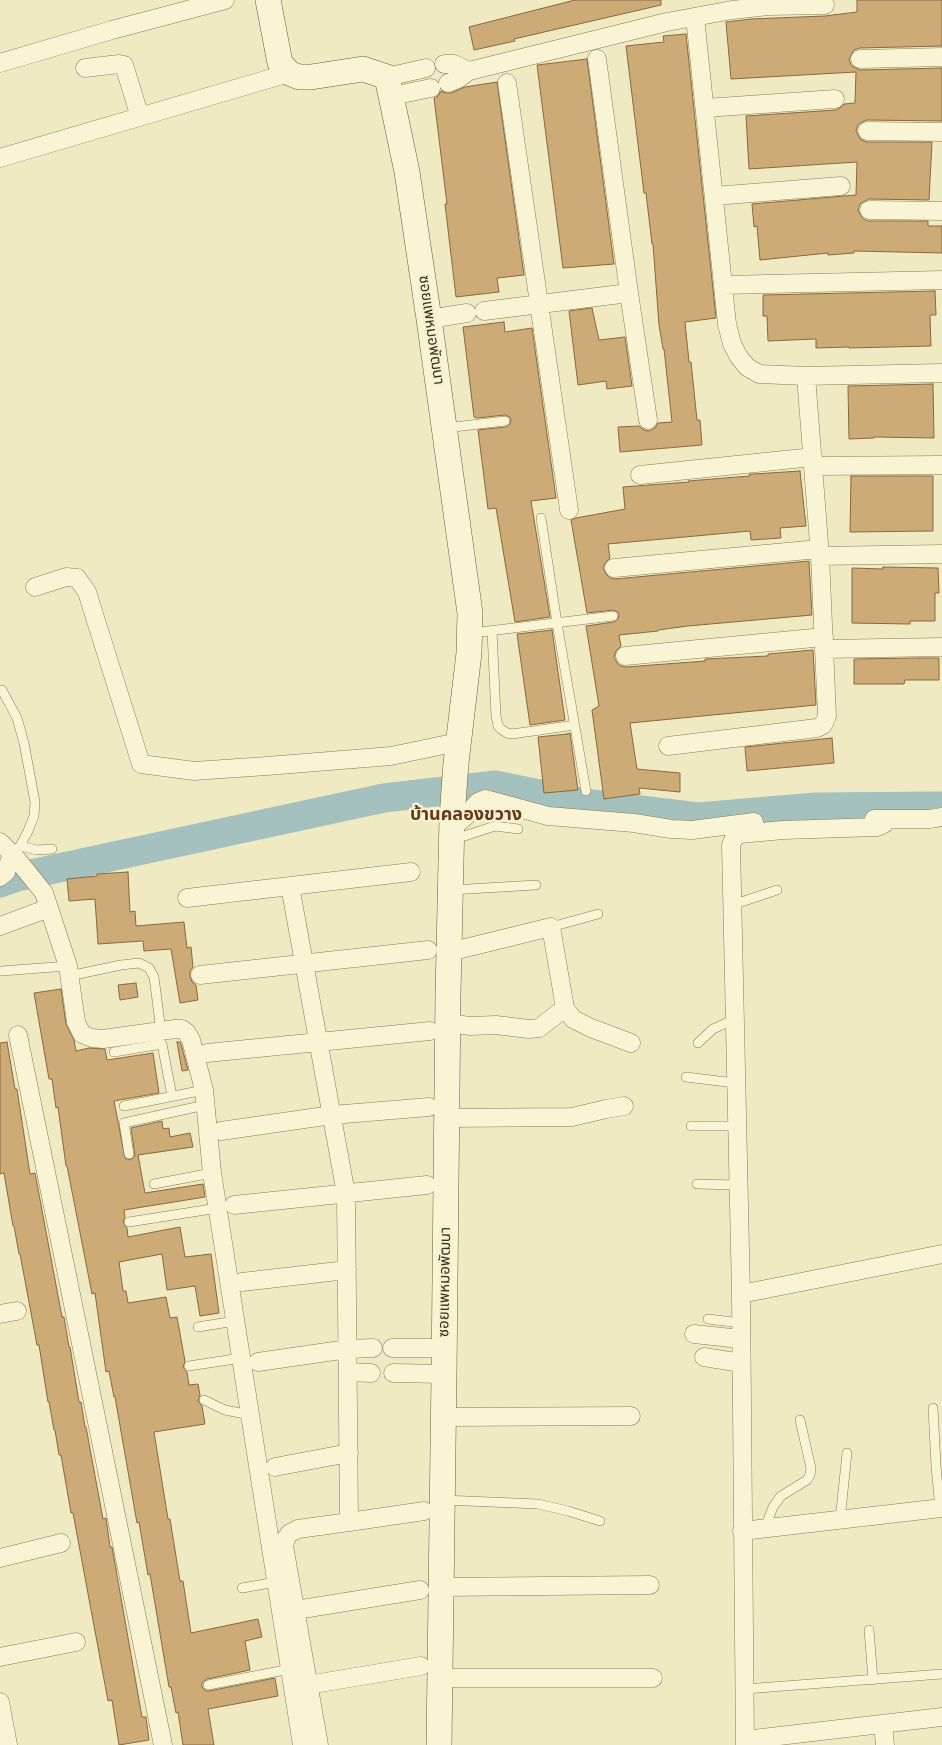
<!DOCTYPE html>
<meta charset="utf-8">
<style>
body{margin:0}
canvas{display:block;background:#efeac1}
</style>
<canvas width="942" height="1745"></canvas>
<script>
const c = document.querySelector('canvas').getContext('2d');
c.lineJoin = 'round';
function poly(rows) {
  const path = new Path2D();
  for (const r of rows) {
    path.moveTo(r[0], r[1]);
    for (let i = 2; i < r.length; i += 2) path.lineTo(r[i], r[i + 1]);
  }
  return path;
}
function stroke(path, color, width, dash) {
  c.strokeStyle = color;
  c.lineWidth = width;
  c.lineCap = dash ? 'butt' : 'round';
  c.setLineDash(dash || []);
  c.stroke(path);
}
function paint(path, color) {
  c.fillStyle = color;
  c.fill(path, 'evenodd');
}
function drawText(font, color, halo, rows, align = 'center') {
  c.font = font + ' Bitter,"Noto Sans Thai",serif';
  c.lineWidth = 5;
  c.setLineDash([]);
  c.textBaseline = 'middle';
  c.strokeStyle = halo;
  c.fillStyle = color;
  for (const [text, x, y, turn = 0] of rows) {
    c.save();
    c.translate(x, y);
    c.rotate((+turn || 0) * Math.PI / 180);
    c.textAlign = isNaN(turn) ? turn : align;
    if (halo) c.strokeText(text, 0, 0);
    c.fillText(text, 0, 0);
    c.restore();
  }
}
const river = poly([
 [0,883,17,877,384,798,495,785,584,803,698,817,816,807,942,806]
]);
const building = poly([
 [575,0,661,0,661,5,514,39,515,41,474,50,469,27,575,0],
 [857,0,942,0,942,46,860,48,854,50,849,59,851,65,855,68,860,70,942,68,942,121,867,120,862,122,858,125,856,131,861,140,867,142,932,142,929,200,869,199,860,204,858,210,863,219,868,221,928,221,928,226,942,226,942,253,854,251,854,253,828,255,828,253,760,260,757,226,754,227,752,204,856,195,857,162,749,169,746,116,836,110,840,108,844,104,855,103,856,72,731,79,726,22,751,19,825,16,857,12,857,0],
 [686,34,716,318,685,322,689,362,691,362,697,420,700,420,702,445,620,452,618,427,639,426,644,430,649,431,655,428,658,423,672,422,664,349,663,349,659,325,653,244,652,244,646,193,644,193,626,46,664,42,663,36,686,34],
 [587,59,614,264,563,268,537,65,587,59],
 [497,82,524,275,497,278,499,292,456,297,445,204,447,204,434,98,438,96,441,91,446,93,451,93,465,87,497,82],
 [935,291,936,315,930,315,931,346,849,348,849,347,816,348,816,339,768,341,767,316,763,316,763,295,935,291],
 [592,308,599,340,625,337,632,386,607,389,606,381,578,385,569,311,592,308],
 [504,322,505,332,532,328,556,498,531,501,550,617,515,622,496,508,488,509,478,430,506,427,510,424,511,420,510,417,505,415,477,418,474,417,463,327,504,322],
 [933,384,934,438,874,437,874,438,849,439,848,386,933,384],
 [800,471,806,526,780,528,781,538,751,540,750,531,608,544,610,558,605,563,603,568,606,574,610,578,615,579,809,561,812,615,688,626,658,630,658,631,619,635,621,646,616,651,614,657,617,663,621,666,626,667,705,661,705,659,768,656,768,654,813,650,816,705,630,723,637,769,680,773,680,792,639,788,640,794,604,799,592,710,599,706,586,626,614,622,618,619,619,615,618,612,613,610,587,613,571,520,576,518,625,509,623,487,689,482,688,481,750,476,749,474,754,474,800,471],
 [851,476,933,476,933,531,850,532,851,476],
 [883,567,938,568,939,593,935,593,935,621,910,621,910,624,852,623,852,568,883,569,883,567],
 [552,630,565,720,530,725,517,634,552,630],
 [919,658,939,658,939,680,905,680,904,684,854,684,854,659,919,658],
 [567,734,570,733,578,790,544,793,538,737,567,734],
 [832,738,834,763,747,771,745,747,832,738],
 [128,872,130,912,135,911,136,926,184,922,187,948,191,947,193,967,190,971,190,977,192,982,196,985,198,1000,180,1003,171,949,144,951,143,941,98,944,95,899,69,901,67,879,97,876,97,874,128,872],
 [136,983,138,997,120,1000,118,985,136,983],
 [61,989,66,1024,74,1040,76,1051,89,1048,105,1049,107,1060,153,1053,159,1093,114,1101,125,1158,130,1160,135,1156,131,1128,162,1121,163,1129,169,1128,170,1137,190,1133,193,1147,138,1155,145,1193,203,1184,205,1197,124,1210,125,1217,123,1222,127,1228,128,1237,180,1227,185,1257,211,1254,219,1313,200,1316,195,1286,167,1290,162,1254,119,1262,123,1291,126,1291,128,1303,166,1297,170,1318,177,1317,185,1361,183,1367,187,1372,189,1385,198,1384,200,1395,198,1401,202,1406,205,1424,154,1432,168,1519,170,1519,180,1581,183,1581,191,1633,258,1619,262,1637,245,1641,250,1670,207,1679,202,1683,202,1687,206,1691,209,1691,275,1678,278,1696,208,1709,214,1745,183,1745,178,1712,176,1713,171,1687,169,1687,150,1574,148,1575,139,1522,137,1523,115,1397,114,1397,109,1371,106,1372,95,1293,92,1294,67,1166,66,1166,58,1107,56,1108,52,1079,49,1079,34,993,61,989],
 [7,1042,15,1089,17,1089,30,1174,35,1173,62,1317,64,1317,69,1347,70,1347,79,1402,81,1402,85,1427,86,1427,103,1519,106,1518,110,1547,112,1547,142,1717,146,1717,149,1740,119,1745,112,1700,108,1701,73,1513,71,1513,61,1455,59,1455,55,1430,54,1430,49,1402,48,1402,39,1345,37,1345,20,1254,19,1254,14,1226,13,1226,4,1173,0,1174,0,1043,7,1042],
 [177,1042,180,1042,181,1044,188,1070,182,1071,177,1042]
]);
const lane = poly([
 [445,428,505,421],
 [541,518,557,623,586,791],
 [492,631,496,716,498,726,501,729,507,733,512,734,575,725],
 [472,633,613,616],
 [2,690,17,718,24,743,35,802,34,816,28,831,20,846,12,854],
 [452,840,495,826,518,829],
 [20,846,37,850,52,849],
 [451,890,536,885],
 [732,905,777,890],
 [551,927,598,914],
 [1,971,68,966],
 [69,976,121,965,139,963,149,968,154,977,161,1031],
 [698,1043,713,1029,735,1019],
 [114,1052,162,1044,172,1096],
 [686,1077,735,1083],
 [124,1106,204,1090],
 [691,1126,736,1126],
 [129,1154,124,1123,205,1105],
 [154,1184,212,1173],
 [697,1184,737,1185],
 [129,1222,218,1208],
 [708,1319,741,1323],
 [198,1327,235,1321],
 [189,1366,241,1358],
 [204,1400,225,1410,250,1415],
 [933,1408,936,1466,940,1509],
 [443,1500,538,1504,568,1511,600,1521],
 [840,1520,847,1453],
 [765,1528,773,1507,781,1496,807,1480,810,1475,811,1468,800,1420],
 [242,1588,276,1582],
 [869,1630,873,1680],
 [208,1685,290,1669],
 [745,1689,942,1674]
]);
const street = poly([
 [597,59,629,293,648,420],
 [860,59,942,57],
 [0,63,112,30,225,0],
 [444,64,454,64,469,71],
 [85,68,119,64,124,65,140,117],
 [387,77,426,68],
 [448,83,458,79,469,71,667,22,732,10,768,6,825,5],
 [507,83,569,510],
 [392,96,431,88],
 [705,108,835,99],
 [867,131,942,132],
 [0,158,289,73],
 [714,196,841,186],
 [869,210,942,211],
 [723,285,942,280],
 [484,311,629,293],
 [429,319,467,313],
 [806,376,942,373],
 [814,466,942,465],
 [640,475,813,457],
 [820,556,942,554],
 [614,568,819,549],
 [35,587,66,577,77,578,87,592,141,764,194,771,267,766,391,756,458,742],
 [824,649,942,647],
 [625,656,824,637],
 [668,746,817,728,823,725,827,716,820,556,806,376,759,374,747,367,739,357,732,344,727,324,695,17],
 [874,819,930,819,942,817],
 [452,828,465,817,478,802,485,799,548,816,634,823,671,829,692,830,754,822],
 [0,842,16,858,44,893,68,966,76,1022,82,1034,92,1038,103,1039,175,1029,182,1029,187,1033,191,1040,204,1090,212,1173,302,1745],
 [0,877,6,872,12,854],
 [290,886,346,1194,349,1522,298,1529,290,1533,286,1538,284,1546,319,1745],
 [187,898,411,872],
 [0,926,49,908],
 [449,952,551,927,565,1008,573,1019,591,1028,631,1043],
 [200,975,428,950],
 [447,1023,470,1026,496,1025,529,1029,539,1028,565,1008],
 [18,1035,163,1745],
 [207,1053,430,1031],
 [446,1118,572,1117,606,1109,624,1106],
 [221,1131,332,1115,429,1107],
 [234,1205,427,1185],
 [242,1282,347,1270],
 [741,1294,942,1254],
 [0,1314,17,1311],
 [694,1334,741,1339],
 [392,1348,444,1348],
 [704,1357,741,1363],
 [258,1362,348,1349,373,1348],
 [348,1372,371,1373],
 [393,1373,444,1374],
 [444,1417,631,1416],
 [275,1467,349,1453],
 [349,1522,424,1511],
 [742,1531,942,1508],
 [0,1558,61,1543],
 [441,1587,650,1585],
 [296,1610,420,1590],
 [0,1657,76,1642],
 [440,1678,653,1678],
 [308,1685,421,1666],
 [0,1702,8,1745],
 [883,1724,885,1745],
 [745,1740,942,1717],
 [745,1745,741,1294,731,845,734,838,740,834,783,830,877,827,884,824,886,819]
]);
const secondary = poly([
 [268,0,280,63,289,73,299,77,311,77,363,69,387,77,407,172,429,319,470,613,469,653,456,763,452,818,448,994,444,1374,439,1745]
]);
const streetNames = [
 ["ซอยแพหมอพัฒนา",431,330,82],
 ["ซอยแพหมอพัฒนา",445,1282,-89]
];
const quarterNames = [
 ["บ้านคลองขวาง",466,815]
];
stroke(river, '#a4c1be', 29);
paint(building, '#cdab76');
stroke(building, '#88693e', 1);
stroke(lane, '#887b58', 10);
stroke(street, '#887b58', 19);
stroke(secondary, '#6a5c3c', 26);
stroke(lane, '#f9f5d4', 9);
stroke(street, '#f9f5d4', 18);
stroke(secondary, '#f9f5d4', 25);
drawText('15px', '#382f1d', '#f6f2d1', streetNames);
drawText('bold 18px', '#65391b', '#f6f2d1', quarterNames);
</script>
